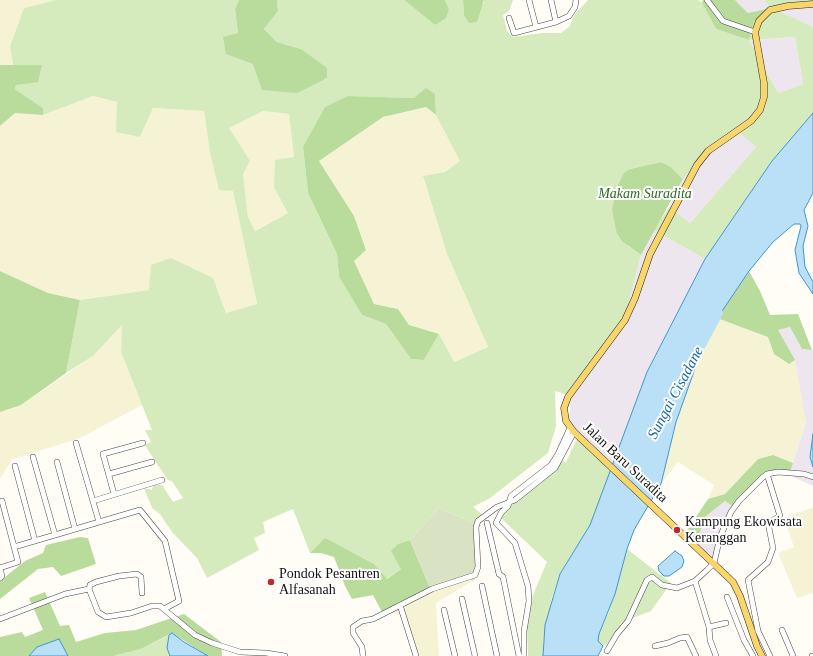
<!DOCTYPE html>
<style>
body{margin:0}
canvas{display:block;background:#fffdf5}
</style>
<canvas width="813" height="656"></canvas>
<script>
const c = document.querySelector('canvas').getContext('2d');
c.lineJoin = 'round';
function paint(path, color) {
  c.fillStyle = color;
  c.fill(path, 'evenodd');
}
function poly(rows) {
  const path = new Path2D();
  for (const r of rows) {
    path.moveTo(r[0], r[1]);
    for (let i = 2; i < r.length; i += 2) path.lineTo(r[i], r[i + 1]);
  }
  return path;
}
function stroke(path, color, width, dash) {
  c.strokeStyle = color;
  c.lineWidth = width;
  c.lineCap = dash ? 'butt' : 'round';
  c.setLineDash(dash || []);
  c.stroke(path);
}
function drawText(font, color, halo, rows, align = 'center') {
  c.font = font + ' "Times New Roman",serif';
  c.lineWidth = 4;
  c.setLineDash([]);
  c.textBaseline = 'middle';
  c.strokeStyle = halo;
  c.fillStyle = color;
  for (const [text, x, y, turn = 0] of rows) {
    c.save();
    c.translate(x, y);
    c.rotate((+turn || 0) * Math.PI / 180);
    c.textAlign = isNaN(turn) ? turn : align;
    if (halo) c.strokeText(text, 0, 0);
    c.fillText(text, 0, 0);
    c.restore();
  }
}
const industrial = poly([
 [735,0,764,0,771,8,813,2,813,27,771,8,748,13],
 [795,37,803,84,778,93,749,40],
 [740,132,756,147,690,223,669,207,683,179,706,155],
 [654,230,705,259,647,372,612,468,577,439,569,421,571,396,622,328,641,255],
 [790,327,802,349,813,350,813,434,810,457,813,467,813,486,789,475,806,422,778,330],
 [725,501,735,508,726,518,714,563,696,545,705,517]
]);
const farmland = poly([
 [0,0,56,0,24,8,10,46,13,65,0,65],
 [93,96,117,102,140,137,153,108,204,111,210,153,219,189,233,191,257,304,226,313,213,278,149,290,80,300,48,293,0,271,0,126,15,113,43,115],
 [426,107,436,115,461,161,445,172,423,177,447,254,488,347,453,362,439,334,409,325,398,309,374,304,354,261,366,249,354,216,319,161,383,117],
 [263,111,289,114,294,157,288,213,254,231,248,217,243,174,229,128],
 [717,317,768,337,774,354,789,364,795,360,806,422,793,463,773,455,758,459,725,494,708,499,714,485,678,462,661,484,668,452,685,393],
 [122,325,121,352,142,405,78,439,12,459,0,479,0,412,21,405,93,356],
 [813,507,813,593,797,598,778,553,794,547,784,519],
 [474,580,436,603,439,656,416,656,401,615,383,612,448,582]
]);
const green = poly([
 [56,0,239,0,235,9,238,33,226,54,314,83,327,78,301,49,277,42,264,29,278,11,277,0,404,0,435,25,449,9,445,0,463,0,464,15,484,3,484,0,513,0,509,11,503,15,507,31,513,37,542,33,561,33,569,27,575,14,588,0,698,0,702,3,716,29,749,40,754,22,771,8,764,0,813,0,813,2,772,8,813,27,813,113,772,161,705,259,654,230,669,207,690,223,756,147,739,132,706,155,683,179,671,167,661,162,630,169,628,246,641,255,622,328,571,396,555,391,556,426,548,453,490,498,473,507,482,514,476,524,439,508,410,540,398,544,401,569,386,579,374,564,325,539,310,553,293,509,263,522,265,533,254,538,259,550,207,578,197,558,172,532,160,514,152,508,144,488,152,490,153,485,162,485,173,502,183,498,172,481,168,480,155,461,145,445,151,442,145,430,152,430,121,352,122,325,93,356,66,373,80,300,149,290,151,265,171,258,213,278,226,313,257,304,233,191,219,190,210,153,204,111,153,108,140,137,116,132,117,102,93,96,43,115,43,108,15,89,16,85,42,65,13,65,10,46,24,8],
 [795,37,803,84,778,93,749,40],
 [435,94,436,115,460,161,445,172,423,176,447,254,488,347,454,362,439,334,424,360,411,359,386,324,362,315,339,277,337,254,308,193,303,147,348,96,414,98],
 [263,111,289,114,294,157,275,160,274,187,288,213,255,231,248,217,243,174,250,161,229,128],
 [577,439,612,468,590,525,560,574,552,597,543,644,543,656,528,656,527,628,533,595,547,562,501,518,511,506,550,474,562,461,566,462],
 [627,549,671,583,651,611,622,622,608,643,603,646,598,641,599,634,609,611],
 [169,635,167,648,170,656,113,656,141,649]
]);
const forest = poly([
 [239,0,277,0,278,11,264,29,277,42,301,49,327,68,327,78,297,93,262,90,253,64,226,54,223,37,238,33,235,9],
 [404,0,445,0,449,9,446,18,435,25],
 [463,0,484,0,477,22,469,23,464,15],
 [703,0,735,0,748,13,771,8,754,22,749,40,716,29,702,3],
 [0,65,42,65,38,82,16,85,15,89,43,108,43,115,15,113,0,126],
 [426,88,435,94,436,115,426,107,383,117,319,161,354,216,366,250,354,261,374,304,398,309,409,325,439,334,424,360,411,359,386,324,362,315,339,277,337,254,308,193,303,147,325,107,348,96,414,98],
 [661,162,671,167,683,179,641,255,623,242,617,234,612,209,618,185,624,173,630,169],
 [0,271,48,293,80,300,66,373,21,405,0,412],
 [749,271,760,291,770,315,798,314,812,350,802,349,790,327,778,330,795,360,789,364,774,354,768,337,717,318],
 [773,455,793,463,789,475,768,471,752,491,735,508,725,501,705,517,696,545,682,538,708,499,725,494,758,459],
 [80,537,88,538,96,564,61,576,53,567,38,569,0,599,0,581,25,561,43,553,46,545],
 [325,538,374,564,387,579,401,569,391,551,398,544,410,540,430,588,382,612,373,595,352,599,345,586,334,557,321,553,310,553],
 [45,592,60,626,69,625,76,642,105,633,136,630,184,614,221,642,222,656,208,656,172,633,141,649,113,656,68,656,59,639,37,647,29,656,0,656,0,637,22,632,25,637,43,630,29,598]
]);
const cemetery = poly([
 [439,508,476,524,480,569,479,574,474,580,448,582,430,588,410,540]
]);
const water = poly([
 [813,113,813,193,804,210,808,226,803,246,805,267,813,282,813,294,799,273,795,250,801,226,800,224,794,224,773,242,749,271,708,332,676,422,661,484,634,530,627,549,615,594,599,634,598,641,603,646,598,656,543,656,545,625,560,574,590,525,647,372,665,337,705,259,772,161,813,113],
 [813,434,813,467,810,457,813,434],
 [675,551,682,556,684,561,682,567,669,576,664,576,659,571,658,566,675,551],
 [172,633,184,642,208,656,170,656,167,648,169,635,172,633],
 [59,639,68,656,29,656,37,647,59,639]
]);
const river = poly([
 [702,345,719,313]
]);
const minor = poly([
 [529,0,536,27],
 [551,0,556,22],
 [707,0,723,21,755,32],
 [509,18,514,33,556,22,569,16,575,7,576,0],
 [76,443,99,522],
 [33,457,55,535],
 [57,462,75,529],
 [15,466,35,541],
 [109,474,152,462],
 [767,474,780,516,768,523,773,548,768,562,748,580,758,631,770,656],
 [114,494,103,454,143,443],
 [93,501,162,480],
 [487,523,499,574,503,577,519,656],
 [14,547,140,510,165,541,179,601,164,609],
 [0,568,18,562,2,501],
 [0,569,2,576,0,578],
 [695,581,709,627,710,640,716,656],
 [482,586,497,656],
 [89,589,90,585,96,582,119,576,137,574,141,577,142,593],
 [727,597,744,640,753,656],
 [462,599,475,656],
 [400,605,416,656],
 [444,610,455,656],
 [0,619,65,594,89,589,98,612,106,617,131,613,152,606,160,606,195,635,212,643,240,652,266,653,285,656],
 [709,627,726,623],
 [782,630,793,656],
 [655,646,668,643,680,638,687,637,696,656],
 [607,651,617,634,628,621,647,580,652,577,662,585,677,588,695,581,707,570,714,563,720,537,731,512,739,501,762,478,767,474,778,472,804,474,813,477],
 [363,656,362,647,353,633,353,627,362,621,373,619,432,589,475,575,478,567,476,527,478,521,497,507,515,500,555,468,574,432],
 [524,656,524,631,529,601,528,586,515,543,496,523,501,513,508,506,511,496,551,465,558,454,570,428],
 [812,656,813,656]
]);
const major = poly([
 [762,656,757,646,740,596,733,582,574,432,566,421,564,408,568,397,625,320,635,298,650,254,697,165,708,151,751,121,760,110,764,97,764,83,755,32,759,21,770,10,788,6,813,4]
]);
const markers = [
 [677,530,4,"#c4262e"],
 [271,582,4,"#c4262e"]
];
const parkNames = [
 ["Makam Suradita",645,194]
];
const streetNames = [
 ["Jalan Baru Suradita",625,463,43]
];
const poiNames = [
 ["Kampung Ekowisata",685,522],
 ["Keranggan",685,538],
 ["Pondok Pesantren",279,574],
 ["Alfasanah",279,590]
];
const waterNames = [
 ["Sungai Cisadane",676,393,-62]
];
paint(industrial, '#eee6ef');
paint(farmland, '#f6f3d4');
paint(green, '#d5ebbd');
paint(forest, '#b9dc9c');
paint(cemetery, '#d9e3c4');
paint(water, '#b9e0f7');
stroke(water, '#3f96cf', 1);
stroke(river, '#b9e0f7', 8);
stroke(minor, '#444', 6);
stroke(major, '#222', 7);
stroke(minor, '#fff', 5);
stroke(major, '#f9d66b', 6);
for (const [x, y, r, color] of markers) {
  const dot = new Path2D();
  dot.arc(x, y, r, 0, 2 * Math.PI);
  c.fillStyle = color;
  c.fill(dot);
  stroke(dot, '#fff', 1.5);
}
drawText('italic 14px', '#2f6b1f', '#fff', parkNames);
drawText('14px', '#111', '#fff', streetNames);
drawText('14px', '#111', '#fff', poiNames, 'left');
drawText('italic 15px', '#1768a6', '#fff', waterNames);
</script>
